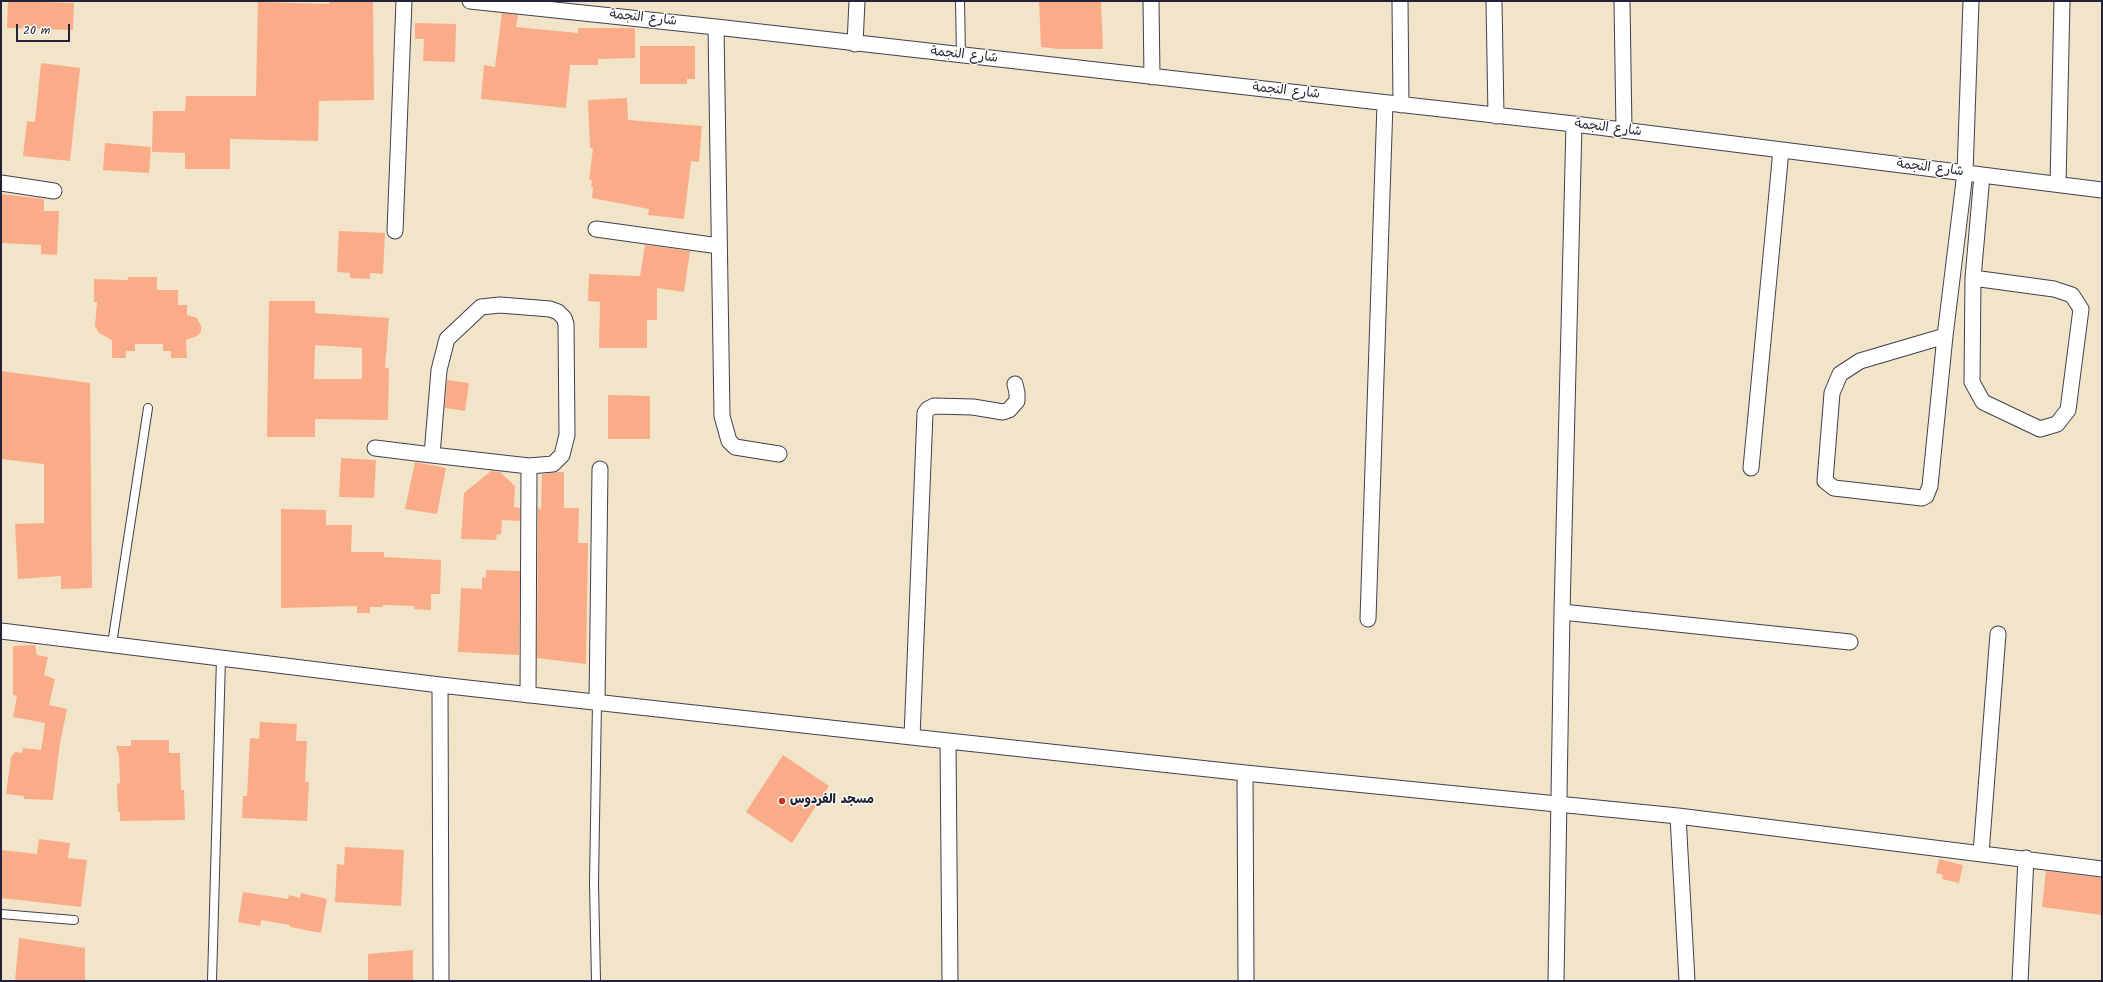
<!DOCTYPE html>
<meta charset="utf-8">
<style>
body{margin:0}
#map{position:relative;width:2103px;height:982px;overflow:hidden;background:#f2e4c8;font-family:Kalam,sans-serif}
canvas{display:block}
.frame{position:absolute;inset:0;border:2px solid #22223b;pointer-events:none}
.scale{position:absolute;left:16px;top:24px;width:54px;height:18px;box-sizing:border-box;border:2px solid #22223b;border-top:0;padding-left:5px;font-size:12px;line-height:14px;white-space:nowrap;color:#22223b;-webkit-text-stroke:3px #fdfcf7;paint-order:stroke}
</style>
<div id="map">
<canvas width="2103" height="982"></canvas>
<div class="frame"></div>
<div class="scale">20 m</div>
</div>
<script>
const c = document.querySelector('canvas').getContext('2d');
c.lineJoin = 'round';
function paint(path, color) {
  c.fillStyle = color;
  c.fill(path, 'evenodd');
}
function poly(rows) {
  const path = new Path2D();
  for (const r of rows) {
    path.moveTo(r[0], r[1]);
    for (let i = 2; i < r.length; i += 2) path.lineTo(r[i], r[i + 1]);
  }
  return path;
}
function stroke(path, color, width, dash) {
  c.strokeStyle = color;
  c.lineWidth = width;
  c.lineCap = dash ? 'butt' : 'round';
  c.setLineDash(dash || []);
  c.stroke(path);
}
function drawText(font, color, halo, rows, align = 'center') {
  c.font = font + ' Kalam,"Playpen Sans Arabic",sans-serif';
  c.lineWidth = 3;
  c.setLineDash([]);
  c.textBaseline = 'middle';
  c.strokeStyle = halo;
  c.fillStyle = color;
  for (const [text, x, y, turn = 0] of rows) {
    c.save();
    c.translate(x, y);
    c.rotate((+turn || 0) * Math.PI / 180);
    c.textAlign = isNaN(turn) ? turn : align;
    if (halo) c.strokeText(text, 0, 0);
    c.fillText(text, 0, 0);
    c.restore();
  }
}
const building = poly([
 [8,1,74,3,73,30,7,28],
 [329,1,373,1,374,100,319,101,318,141,230,139,230,169,185,169,185,153,152,152,153,111,185,111,186,96,256,96,258,2,329,4],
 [1039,1,1101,1,1103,49,1059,49,1041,47],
 [502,13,518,15,516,27,578,33,578,28,635,28,635,58,598,59,598,65,570,65,566,108,481,99,484,65,495,67],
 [415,23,456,24,455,62,423,61,424,39,415,39],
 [640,46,695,46,695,79,687,79,687,84,640,84],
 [41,63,80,68,70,161,23,156,27,121,35,122],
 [627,98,628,120,702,126,699,162,691,161,684,219,648,215,649,209,592,198,593,187,591,187,592,180,589,180,593,148,590,148,588,100],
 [105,143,151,147,149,173,103,170],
 [1,194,44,199,44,211,59,211,57,255,41,254,41,245,1,243],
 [339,231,385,233,383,274,370,273,370,279,350,278,350,273,337,272],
 [645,245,690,251,684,292,657,288,657,320,647,320,647,348,599,348,600,302,588,301,589,274,640,276],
 [128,277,157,277,157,290,178,290,178,305,187,305,187,315,197,318,201,326,201,332,197,336,186,340,187,358,171,358,171,351,163,351,163,344,135,344,135,351,126,351,126,358,112,358,112,340,99,333,95,326,97,302,94,302,94,279,128,280],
 [269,301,315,301,315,313,389,318,385,368,389,368,388,420,315,419,315,437,267,437],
 [315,345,362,348,362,379,314,379],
 [1,371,90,383,92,588,61,589,61,576,18,579,15,524,44,523,44,464,1,459],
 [447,380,469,383,465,411,445,408],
 [608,395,650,396,650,439,608,439],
 [341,458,376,460,374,498,339,497],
 [415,462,446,468,437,514,405,509],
 [491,471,500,472,515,486,514,507,520,508,520,521,502,520,501,535,497,534,496,540,461,539,464,493],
 [555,472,564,472,564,508,579,508,578,543,588,543,586,664,537,658,538,507,541,510,542,474],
 [281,509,326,510,326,525,352,525,351,552,384,552,384,557,441,560,440,594,431,594,431,610,414,609,414,606,383,605,383,607,370,607,370,613,357,613,357,606,281,608],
 [486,570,520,571,519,655,458,652,461,588,482,589,482,577,486,578],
 [35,645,37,655,48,657,44,675,55,679,49,705,67,709,60,743,53,800,24,799,24,796,6,794,11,757,15,752,22,753,23,748,41,750,45,723,13,717,17,696,13,695,13,646],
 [260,722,297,724,296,741,307,741,305,782,309,782,307,821,242,818,243,796,247,796,250,738,259,739],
 [131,740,169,740,169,753,180,753,181,790,184,790,185,820,120,821,120,812,118,812,117,784,120,783,119,756,116,746,131,746],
 [783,755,829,786,792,843,746,812],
 [39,839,70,843,68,858,87,860,81,907,1,898,1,850,37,854],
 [345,847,404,850,401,906,335,902,337,864,344,865],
 [1939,859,1963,865,1959,883,1942,879,1943,875,1936,873],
 [2046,871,2102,878,2102,915,2042,907],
 [243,892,288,899,289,895,300,898,301,893,327,899,321,933,290,927,290,925,261,920,260,926,238,922],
 [19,938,85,948,85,981,15,981],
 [413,950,413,981,368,981,368,954]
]);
const lane = poly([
 [960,1,961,56],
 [112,644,148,408],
 [1,914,74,920],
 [212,981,221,658],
 [596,981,594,883,597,702]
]);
const street = poly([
 [470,1,716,27,1574,124,2102,190],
 [1151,1,1152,77],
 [1400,1,1401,105],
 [1494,1,1496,116],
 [1622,1,1624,130],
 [716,27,722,416,729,441,735,447,779,454],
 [855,44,857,1],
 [1,183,54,191],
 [2058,184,2062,1],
 [596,229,719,246],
 [395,231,404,1],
 [1973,278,2054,289,2072,295,2081,309,2068,410,2057,424,2040,429,1983,402,1972,382,1973,278,1982,175],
 [1945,336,1860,361,1840,374,1832,393,1825,481,1834,488,1922,498,1926,496,1930,486,1945,336,1965,173,1971,1],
 [375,448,432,455,529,466,553,464,562,455,567,435,566,324,564,318,558,312,550,309,500,305,481,307,447,339,439,370,432,455],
 [1751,468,1781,150],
 [1562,612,1850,642],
 [1368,619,1385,103],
 [1,631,440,685,948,741,1245,773,1678,816,2102,869],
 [440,685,441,981],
 [528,695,529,466],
 [597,702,600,469],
 [912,737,925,413,928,409,934,406,973,407,1003,412,1009,410,1017,401,1017,393,1015,384],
 [948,741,950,981],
 [1245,773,1246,981],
 [1678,816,1687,981],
 [1981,853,1998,634],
 [1556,981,1562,612,1574,124],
 [2020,981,2026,858]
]);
const markers = [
 [782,801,4,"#c8321e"]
];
const streetNames = [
 ["شارع النجمة",643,19,6],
 ["شارع النجمة",964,56,6],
 ["شارع النجمة",1286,92,6],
 ["شارع النجمة",1608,129,7],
 ["شارع النجمة",1930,169,7]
];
const poiNames = [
 ["مسجد الفردوس",790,801]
];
paint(building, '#faac88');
stroke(lane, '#413f50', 10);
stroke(street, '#413f50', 17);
stroke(lane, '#fff', 8);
stroke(street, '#fff', 15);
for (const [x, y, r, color] of markers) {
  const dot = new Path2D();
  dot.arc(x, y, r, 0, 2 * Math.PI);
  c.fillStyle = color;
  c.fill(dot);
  stroke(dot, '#fdfcf7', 1.5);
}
drawText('13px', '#22223b', '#fdfcf7', streetNames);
drawText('bold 13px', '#22223b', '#fdfcf7', poiNames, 'left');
</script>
